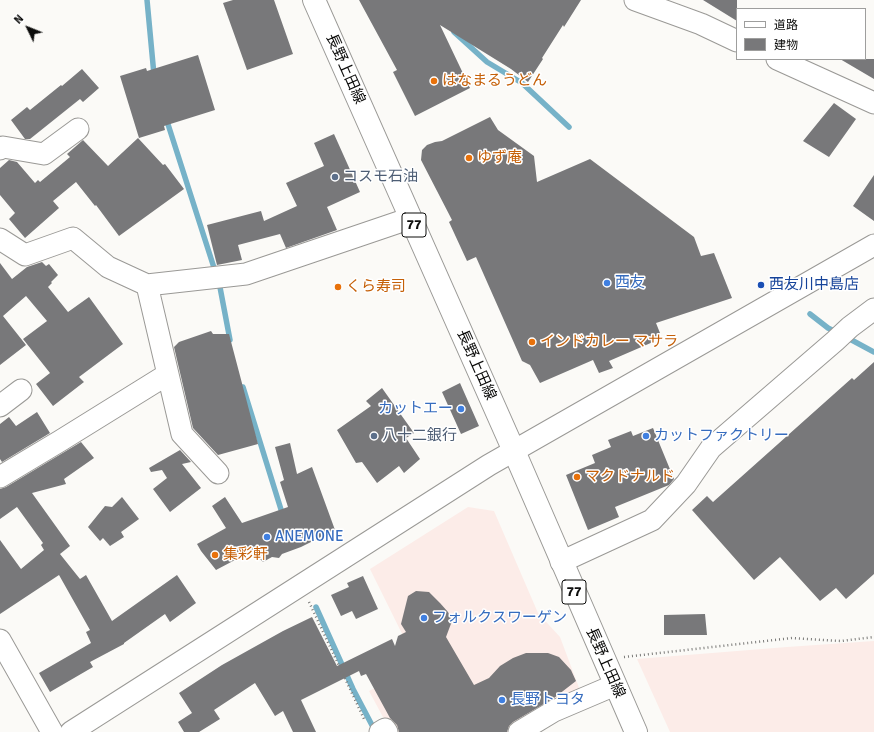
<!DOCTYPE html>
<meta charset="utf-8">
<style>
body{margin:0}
#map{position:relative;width:874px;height:732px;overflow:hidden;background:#fbfaf7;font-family:Signika,"Noto Sans JP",sans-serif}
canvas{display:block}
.legend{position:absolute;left:736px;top:8px;width:130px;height:52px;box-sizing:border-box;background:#fff;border:1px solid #9e9e9d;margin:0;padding:5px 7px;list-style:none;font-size:12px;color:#0c0c0b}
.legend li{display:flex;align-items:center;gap:8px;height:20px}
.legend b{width:20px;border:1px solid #9e9e9d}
.north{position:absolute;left:8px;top:8px;width:40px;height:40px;-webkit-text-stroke:3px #fff;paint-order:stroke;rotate:313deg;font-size:11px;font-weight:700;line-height:16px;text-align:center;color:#0c0c0b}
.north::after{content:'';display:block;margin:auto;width:14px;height:18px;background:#0c0c0b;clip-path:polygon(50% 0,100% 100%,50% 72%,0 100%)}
</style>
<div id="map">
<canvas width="874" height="732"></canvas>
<ul class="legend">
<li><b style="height:5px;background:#fff"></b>道路</li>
<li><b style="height:11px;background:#78787a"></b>建物</li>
</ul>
<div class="north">N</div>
</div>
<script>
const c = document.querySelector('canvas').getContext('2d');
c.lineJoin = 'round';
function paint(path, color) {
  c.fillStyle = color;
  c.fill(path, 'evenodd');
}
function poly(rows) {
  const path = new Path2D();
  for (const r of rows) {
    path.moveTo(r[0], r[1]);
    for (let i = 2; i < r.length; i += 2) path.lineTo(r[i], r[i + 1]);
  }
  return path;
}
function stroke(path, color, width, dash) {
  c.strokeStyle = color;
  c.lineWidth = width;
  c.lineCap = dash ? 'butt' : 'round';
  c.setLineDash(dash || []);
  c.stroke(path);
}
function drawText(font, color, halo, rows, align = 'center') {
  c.font = font + ' Signika,"Noto Sans JP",sans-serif';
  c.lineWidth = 3;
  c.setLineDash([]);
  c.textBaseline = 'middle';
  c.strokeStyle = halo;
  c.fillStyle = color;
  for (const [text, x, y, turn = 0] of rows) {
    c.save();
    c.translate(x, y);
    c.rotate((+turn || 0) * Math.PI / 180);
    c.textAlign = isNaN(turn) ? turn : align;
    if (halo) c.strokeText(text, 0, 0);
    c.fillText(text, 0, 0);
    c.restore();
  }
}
const commercial = poly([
 [468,507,494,511,538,613,560,637,581,693,513,732,391,732,369,691,418,666,370,569],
 [874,641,874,732,670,732,637,659,787,647]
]);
const stream = poly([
 [147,0,154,75],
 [454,32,487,62,522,83,569,127],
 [166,118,216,274],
 [219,282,230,340],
 [810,314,828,328,838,333],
 [846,337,874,352],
 [243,387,283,516],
 [316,607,353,689,374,729]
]);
const building = poly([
 [233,0,274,0,293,54,247,70,223,3],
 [359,0,581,0,564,27,563,25,542,58,543,59,528,82,511,69,440,25,470,88,415,116,393,72,397,70],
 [703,0,737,0,737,21],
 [198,55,215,110,164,126,165,130,139,138,120,76,146,68,147,71],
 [840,59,874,59,874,79],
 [82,69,99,88,83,102,80,99,30,139,25,139,11,120,27,107,30,110,61,85,62,86],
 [834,103,856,119,829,157,803,141],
 [490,117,498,130,534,156,537,182,590,159,694,237,701,256,714,253,732,298,656,323,660,333,656,339,653,342,609,361,613,368,599,373,593,360,540,383,530,365,522,361,476,257,467,261,449,222,452,220,421,160,422,150,427,145,435,142,442,141],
 [334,134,360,192,327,207,337,230,286,248,280,234,238,245,242,260,217,265,207,225,261,211,264,221,297,206,286,183,324,166,314,143],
 [138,138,163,165,165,164,184,189,119,236,96,205,95,206,76,182,53,201,59,208,25,238,9,219,15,213,0,195,0,168,9,160,17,162,35,183,38,180,40,182,70,157,67,154,83,140,108,166],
 [874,175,874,221,853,206],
 [42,262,46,266,49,264,58,275,51,282,52,283,48,287,68,312,89,297,123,344,79,377,84,382,53,406,36,384,50,373,23,339,47,321,26,296,3,316,26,345,0,365,0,263,12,279,27,267],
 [211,331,213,334,229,334,258,444,218,455,193,428,174,347,179,342],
 [874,362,874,574,846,599,836,588,820,601,780,557,754,580,692,510,707,496,713,502,852,378,854,380],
 [460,383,479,426,461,434,442,392],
 [382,388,414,433,406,438,420,459,404,473,399,466,377,483,362,462,356,463,337,430,371,406,366,401],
 [37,412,50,433,2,462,0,459,0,424,9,417,16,426],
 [653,428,674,479,669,485,615,507,619,517,588,530,566,475,595,463,592,455,611,447,608,440,631,431,633,436],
 [81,442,94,458,64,479,66,484,32,493,70,546,60,554,80,579,86,575,112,621,177,575,196,603,170,622,165,614,124,643,124,644,90,662,93,667,50,692,39,673,91,643,86,632,90,630,59,575,0,614,0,540,21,569,44,550,41,545,43,543,17,507,0,519,0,489,6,487],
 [290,443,297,474,312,467,335,530,301,547,282,554,279,558,272,557,263,562,252,551,216,570,201,551,197,544,226,528,212,506,225,497,242,523,288,507,280,482,284,480,275,447],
 [180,450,191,462,182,464,201,488,170,512,153,489,167,478,162,470,151,472,149,468],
 [122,497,139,519,121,532,124,537,110,546,103,538,100,541,88,527,105,506,112,507],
 [363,576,378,609,356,619,352,611,341,616,331,595,349,587,347,583],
 [416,591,429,592,440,603,448,612,452,621,446,637,474,685,489,678,500,666,513,658,526,653,548,653,559,657,571,670,576,681,554,698,513,722,509,726,507,732,399,732,397,725,390,718,366,674,361,676,359,671,301,700,316,732,293,732,283,711,275,716,255,683,214,710,220,719,199,732,184,732,178,722,192,713,179,693,222,665,283,631,312,617,337,666,392,639,395,646,398,636,406,632,401,624,408,596],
 [705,614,707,635,664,635,664,615]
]);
const path = poly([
 [309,602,365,721],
 [624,657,792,638,841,641,874,637]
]);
const minor = poly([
 [635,0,701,24,737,41],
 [777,59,874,103],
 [0,149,3,147,44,154,78,129],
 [0,239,25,255,73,238,108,267,147,285,246,274,411,218],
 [147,285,182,434,218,473],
 [0,406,21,390],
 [0,477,60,441,168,374],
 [561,562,652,520,686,484,711,448,835,341,850,327,874,309],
 [0,640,52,732],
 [71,732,489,465,874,245],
 [380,732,385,729,387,732],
 [519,732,554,711,615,685]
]);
const major = poly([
 [314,0,514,451,636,732]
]);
const markers = [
 [434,81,4,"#e8710a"],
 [469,158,4,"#e8710a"],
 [335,177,4,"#5c6f8a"],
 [607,283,4,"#3f7fe0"],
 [761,285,4,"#1a4fb4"],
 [338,287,4,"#e8710a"],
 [532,342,4,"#e8710a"],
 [461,409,4,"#3f7fe0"],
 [374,436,4,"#5c6f8a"],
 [646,436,4,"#3f7fe0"],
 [577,477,4,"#e8710a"],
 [267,537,4,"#3f7fe0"],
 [215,555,4,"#e8710a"],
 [424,618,4,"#3f7fe0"],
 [502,700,4,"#3f7fe0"]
];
const shields = [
 [414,225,24],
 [574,592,24]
];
const shieldNames = [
 ["77",414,225],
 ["77",574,592]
];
const streetNames = [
 ["長野上田線",345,69,66],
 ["長野上田線",476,365,66],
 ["長野上田線",605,663,66]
];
const foodNames = [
 ["はなまるうどん",442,81],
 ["ゆず庵",477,158],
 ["くら寿司",346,287],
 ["インドカレー マサラ",540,342],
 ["マクドナルド",585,477],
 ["集彩軒",223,555]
];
const serviceNames = [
 ["コスモ石油",343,177],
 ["八十二銀行",382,436]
];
const shopNames = [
 ["西友",615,283],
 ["カットエー",453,409,"right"],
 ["カットファクトリー",654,436],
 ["ANEMONE",275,537],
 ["フォルクスワーゲン",432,618],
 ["長野トヨタ",510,700]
];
const transitNames = [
 ["西友川中島店",769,285]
];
paint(commercial, '#fcece8');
stroke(stream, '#76b2c8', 5.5);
paint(building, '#78787a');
stroke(minor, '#9a9996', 23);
stroke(major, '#9a9996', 24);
stroke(path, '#797977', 2.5, [1, 3]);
stroke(minor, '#fff', 21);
stroke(major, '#fff', 22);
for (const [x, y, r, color] of markers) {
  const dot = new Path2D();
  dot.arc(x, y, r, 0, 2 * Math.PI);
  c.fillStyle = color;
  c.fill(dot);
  stroke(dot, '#fff', 1.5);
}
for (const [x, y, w] of shields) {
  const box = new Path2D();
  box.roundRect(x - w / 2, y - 12, w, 24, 3);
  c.fillStyle = '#fff';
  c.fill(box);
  stroke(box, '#0c0c0b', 1);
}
drawText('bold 14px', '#0c0c0b', null, shieldNames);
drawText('15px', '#0c0c0b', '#fff', streetNames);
drawText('15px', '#c56008', '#fff', foodNames, 'left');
drawText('15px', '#4e5e75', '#fff', serviceNames, 'left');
drawText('15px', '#366cbe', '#fff', shopNames, 'left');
drawText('15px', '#164399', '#fff', transitNames, 'left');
</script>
